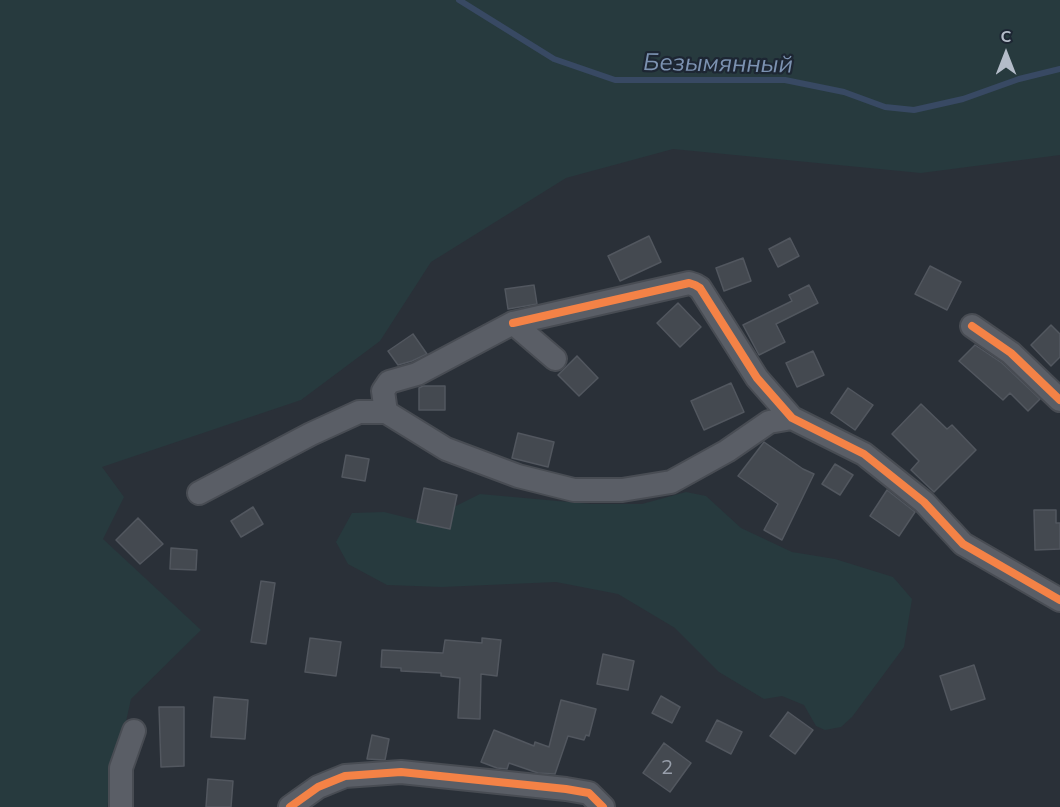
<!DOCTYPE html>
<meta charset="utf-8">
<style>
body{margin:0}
#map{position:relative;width:1060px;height:807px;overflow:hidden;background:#2a3038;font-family:Mulish,sans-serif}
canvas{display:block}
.north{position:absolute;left:976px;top:24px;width:60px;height:60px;-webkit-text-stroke:4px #1d2633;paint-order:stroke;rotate:0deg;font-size:16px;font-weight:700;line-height:24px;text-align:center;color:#b4bcc9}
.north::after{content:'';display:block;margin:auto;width:21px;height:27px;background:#b4bcc9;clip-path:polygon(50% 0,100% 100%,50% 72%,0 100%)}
</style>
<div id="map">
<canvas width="1060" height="807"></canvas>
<div class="north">С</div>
</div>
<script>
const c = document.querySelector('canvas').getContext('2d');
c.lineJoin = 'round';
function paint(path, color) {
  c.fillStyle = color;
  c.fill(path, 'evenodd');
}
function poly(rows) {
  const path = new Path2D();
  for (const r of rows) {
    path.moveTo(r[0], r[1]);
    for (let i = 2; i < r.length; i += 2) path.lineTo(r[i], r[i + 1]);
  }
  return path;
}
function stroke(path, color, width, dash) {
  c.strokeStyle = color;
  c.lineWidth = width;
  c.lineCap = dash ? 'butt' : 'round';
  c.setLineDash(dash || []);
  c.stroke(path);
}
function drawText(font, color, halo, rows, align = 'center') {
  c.font = font + ' Mulish,sans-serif';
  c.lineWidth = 4.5;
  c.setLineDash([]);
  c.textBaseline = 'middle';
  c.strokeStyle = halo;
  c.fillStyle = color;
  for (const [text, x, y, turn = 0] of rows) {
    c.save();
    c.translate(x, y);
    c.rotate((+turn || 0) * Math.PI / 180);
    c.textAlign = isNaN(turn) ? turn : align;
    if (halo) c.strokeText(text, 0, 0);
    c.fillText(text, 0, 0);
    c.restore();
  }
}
const green = poly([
 [0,0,1060,0,1060,155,921,173,673,149,566,178,431,262,380,341,301,400,102,467,124,497,103,539,201,630,131,699,107,807,0,807],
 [686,492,706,496,741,528,792,552,835,559,893,577,912,599,904,647,852,717,841,727,825,730,816,726,804,705,782,696,764,699,719,672,675,628,618,594,556,582,442,587,387,585,348,564,336,542,352,513,384,512,420,521,444,512,480,494,591,504,642,504]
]);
const stream = poly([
 [459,0,554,59,615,80,785,80,844,92,885,107,914,110,963,99,1019,79,1060,69]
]);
const building = poly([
 [649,236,661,262,620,281,608,256,649,236],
 [790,238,799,256,778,267,769,249,790,238],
 [743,258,751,281,724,291,716,268,743,258],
 [930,266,961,282,947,310,915,294,930,266],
 [534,285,537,304,508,309,505,289,534,285],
 [809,285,818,303,776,324,785,342,759,355,743,325,792,301,789,295,809,285],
 [678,303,701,327,680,347,657,323,678,303],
 [1051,325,1060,334,1060,357,1051,366,1031,345,1051,325],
 [413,334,427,354,412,361,398,365,388,351,413,334],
 [975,345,1002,363,1040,399,1028,411,1010,393,1003,400,959,361,975,345],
 [813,351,824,375,797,387,786,363,813,351],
 [577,356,598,378,579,396,558,375,577,356],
 [731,383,744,412,704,430,691,401,731,383],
 [423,386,445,386,445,410,419,410,419,388,423,386],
 [848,388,873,405,855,430,831,413,848,388],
 [921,404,947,429,952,425,976,450,934,492,911,470,919,461,892,434,921,404],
 [518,433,554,442,548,467,512,458,518,433],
 [764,442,803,469,814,474,782,540,764,530,778,504,738,476,764,442],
 [346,455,369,459,365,481,342,477,346,455],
 [835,464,853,475,840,495,822,484,835,464],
 [424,488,457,495,450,529,417,522,424,488],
 [887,490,915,512,899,536,870,516,887,490],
 [253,507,263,524,241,537,231,521,253,507],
 [1034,510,1056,510,1056,523,1060,523,1060,549,1035,550,1034,510],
 [138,518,163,544,140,564,116,540,138,518],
 [171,548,197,550,196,570,170,569,171,548],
 [261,581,275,583,266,644,251,642,261,581],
 [310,638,341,642,336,676,305,672,310,638],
 [482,638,501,640,497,676,481,674,480,719,458,718,460,678,441,676,441,673,401,671,401,668,381,667,382,650,443,653,445,640,482,643,482,638],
 [603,654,634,661,628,690,597,684,603,654],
 [974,665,985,699,951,710,940,676,974,665],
 [661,696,680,707,672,723,652,713,661,696],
 [214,697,248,700,245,739,211,737,214,697],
 [561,700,596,709,589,736,586,735,584,740,568,736,555,774,538,773,509,763,507,769,497,768,481,762,494,730,534,746,535,742,549,747,561,700],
 [159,707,184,707,184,766,161,767,159,707],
 [788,712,813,730,795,754,770,736,788,712],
 [717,720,742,732,731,754,706,741,717,720],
 [372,735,389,739,385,760,367,759,372,735],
 [664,743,691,763,670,792,643,773,664,743],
 [208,779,233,781,231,807,206,807,208,779]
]);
const minor = poly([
 [513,323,689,283,695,285,700,288,757,378,792,418,864,454,924,502,963,544,1060,600],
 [972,326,1011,353,1060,400],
 [555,359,513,323,417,374,389,382,383,391,386,412,446,449,518,476,574,490,622,490,671,482,727,451,769,422,792,418],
 [199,493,311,434,359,412,386,412],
 [121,807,121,768,134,731],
 [290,807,318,787,345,776,401,772,566,789,589,793,603,807]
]);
const cycleway = poly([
 [513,323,689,283,695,285,700,288,757,378,792,418,864,454,924,502,963,544,1060,600],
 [972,326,1011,353,1060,400],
 [290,807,318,787,345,776,401,772,566,789,589,793,603,807]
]);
const numberNames = [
 ["2",667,768]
];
const waterNames = [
 ["Безымянный",718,64,1]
];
paint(green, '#273a3e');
stroke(stream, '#384963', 6);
paint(building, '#444950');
stroke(building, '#52575f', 1.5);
stroke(minor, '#484c53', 26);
stroke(minor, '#5a5e66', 22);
stroke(cycleway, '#f48246', 8);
drawText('20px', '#989fab', null, numberNames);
drawText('italic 24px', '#7c92b1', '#1d2633', waterNames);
</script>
